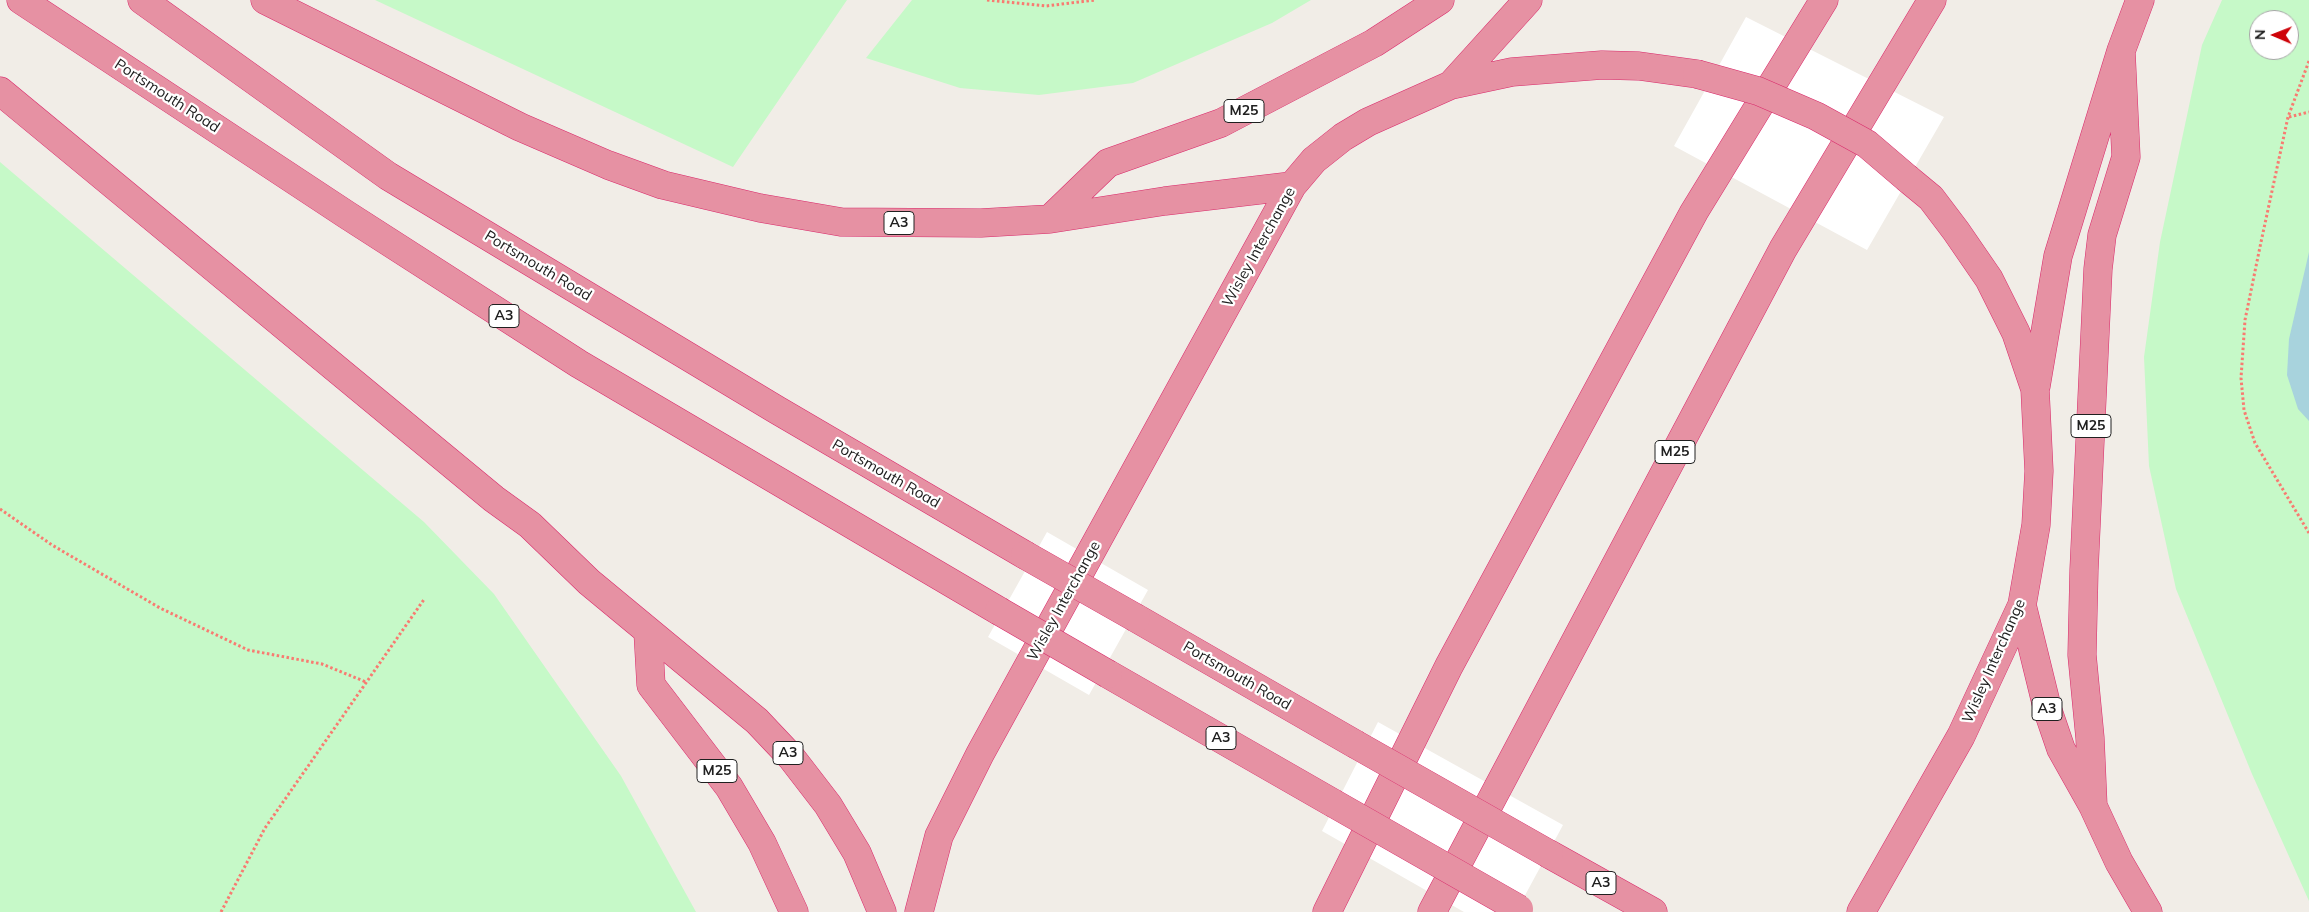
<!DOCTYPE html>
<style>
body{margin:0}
#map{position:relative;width:2309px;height:912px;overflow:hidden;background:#f1ede7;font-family:Mulish,sans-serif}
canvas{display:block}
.north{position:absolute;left:2249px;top:10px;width:50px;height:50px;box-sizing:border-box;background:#fff;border:1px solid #a6a6a6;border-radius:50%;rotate:271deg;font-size:14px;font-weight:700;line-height:20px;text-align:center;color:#202020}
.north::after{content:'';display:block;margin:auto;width:18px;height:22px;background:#ce0309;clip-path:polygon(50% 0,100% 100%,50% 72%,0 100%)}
</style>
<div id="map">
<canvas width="2309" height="912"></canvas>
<div class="north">N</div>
</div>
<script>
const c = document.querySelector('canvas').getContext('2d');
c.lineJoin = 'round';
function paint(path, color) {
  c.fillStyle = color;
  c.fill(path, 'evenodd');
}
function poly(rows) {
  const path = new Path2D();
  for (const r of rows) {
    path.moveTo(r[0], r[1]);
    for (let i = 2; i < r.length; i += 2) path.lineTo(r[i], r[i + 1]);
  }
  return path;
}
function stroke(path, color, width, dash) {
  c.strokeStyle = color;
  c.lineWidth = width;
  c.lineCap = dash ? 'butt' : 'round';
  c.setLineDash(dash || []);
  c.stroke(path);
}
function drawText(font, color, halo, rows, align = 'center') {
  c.font = font + ' Mulish,sans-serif';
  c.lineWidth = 4.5;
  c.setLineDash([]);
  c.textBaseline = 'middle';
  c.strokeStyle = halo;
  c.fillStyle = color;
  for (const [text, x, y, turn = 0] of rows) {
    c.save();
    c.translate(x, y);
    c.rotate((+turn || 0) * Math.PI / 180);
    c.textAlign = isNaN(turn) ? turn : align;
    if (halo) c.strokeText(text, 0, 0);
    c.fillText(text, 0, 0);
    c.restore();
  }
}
const park = poly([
 [375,0,847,0,733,167],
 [912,0,1311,0,1272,23,1133,83,1039,95,960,88,866,58],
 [2222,0,2309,0,2309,901,2252,774,2176,589,2149,466,2144,357,2160,242,2202,45],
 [2259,20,2289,20,2289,50,2259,50],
 [0,162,424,522,494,594,621,776,696,912,0,912]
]);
const water = poly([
 [2309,252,2309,421,2298,409,2287,375,2289,339]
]);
const pier = poly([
 [1746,17,1944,117,1867,250,1674,146],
 [1047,532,1148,590,1089,695,988,637],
 [1378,722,1563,825,1516,912,1464,912,1322,831]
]);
const path = poly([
 [987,0,1046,6,1095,0],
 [2309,61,2288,117,2261,242,2245,320,2241,378,2244,410,2255,443,2309,533],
 [2289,117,2309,112],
 [0,509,52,545,160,608,248,650,322,664,366,682],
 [221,912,265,828,425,598]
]);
const highway = poly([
 [21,0,347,215,579,364,999,611],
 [142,0,388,176,777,410,1025,555],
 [265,0,520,127,608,165,663,185,760,208,841,222,981,223,1050,219,1165,201,1292,186],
 [1451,85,1528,0],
 [0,91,494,499,530,525,589,582,757,721,791,757,828,805,857,853,882,912],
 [1050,219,1108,163,1221,123,1374,43,1440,0],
 [2036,386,2058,256,2121,51,2140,0],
 [2022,605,2048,711,2061,749,2093,806,2119,862,2148,912],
 [1136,618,1355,744],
 [648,632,651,685,729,787,762,843,794,912],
 [1108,674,1333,803],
 [2093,806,2090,738,2082,655,2084,570,2098,269,2102,235,2126,157,2121,51],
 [1549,854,1653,912],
 [919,912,939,836,980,754,1292,186,1314,160,1343,137,1368,122,1451,85,1512,72,1602,65,1639,66,1697,74],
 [1327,912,1449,666,1694,212,1824,0],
 [1432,912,1783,249,1932,0],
 [1861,912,1961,736,2022,605,2036,525,2039,471,2035,389,2016,333,1989,279,1956,231,1931,198,1908,179]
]);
const highwayBridge = poly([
 [1697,74,1758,91,1816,116,1867,144,1908,179],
 [1025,555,1136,618],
 [999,611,1108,674],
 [1355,744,1549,854],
 [1333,803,1519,909]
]);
const shields = [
 [1244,111,40],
 [899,223,30],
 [504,316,30],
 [2091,426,40],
 [1675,452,40],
 [2047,709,30],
 [1221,738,30],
 [788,753,30],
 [717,771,40],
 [1601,883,30]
];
const shieldNames = [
 ["M25",1244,111],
 ["A3",899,223],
 ["A3",504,316],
 ["M25",2091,426],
 ["M25",1675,452],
 ["A3",2047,709],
 ["A3",1221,738],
 ["A3",788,753],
 ["M25",717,771],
 ["A3",1601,883]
];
const streetNames = [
 ["Portsmouth Road",167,96,33],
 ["Wisley Interchange",1259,247,-61],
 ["Portsmouth Road",538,266,31],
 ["Portsmouth Road",886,474,30],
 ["Wisley Interchange",1064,601,-61],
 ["Wisley Interchange",1994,661,-66],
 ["Portsmouth Road",1237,676,30]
];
paint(park, '#c6f9c8');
paint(water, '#a8d3dd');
paint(pier, '#fff');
stroke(highway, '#d92a6b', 29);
stroke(path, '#f87b71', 3, [2.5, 2.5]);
stroke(highway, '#e691a3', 28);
stroke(highwayBridge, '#d92a6b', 29, []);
stroke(highwayBridge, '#e691a3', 28);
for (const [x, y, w] of shields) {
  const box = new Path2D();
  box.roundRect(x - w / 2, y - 11.5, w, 23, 4);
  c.fillStyle = '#fff';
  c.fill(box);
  stroke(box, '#202020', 1);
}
drawText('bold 14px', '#202020', null, shieldNames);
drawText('15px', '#202020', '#fff', streetNames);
</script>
